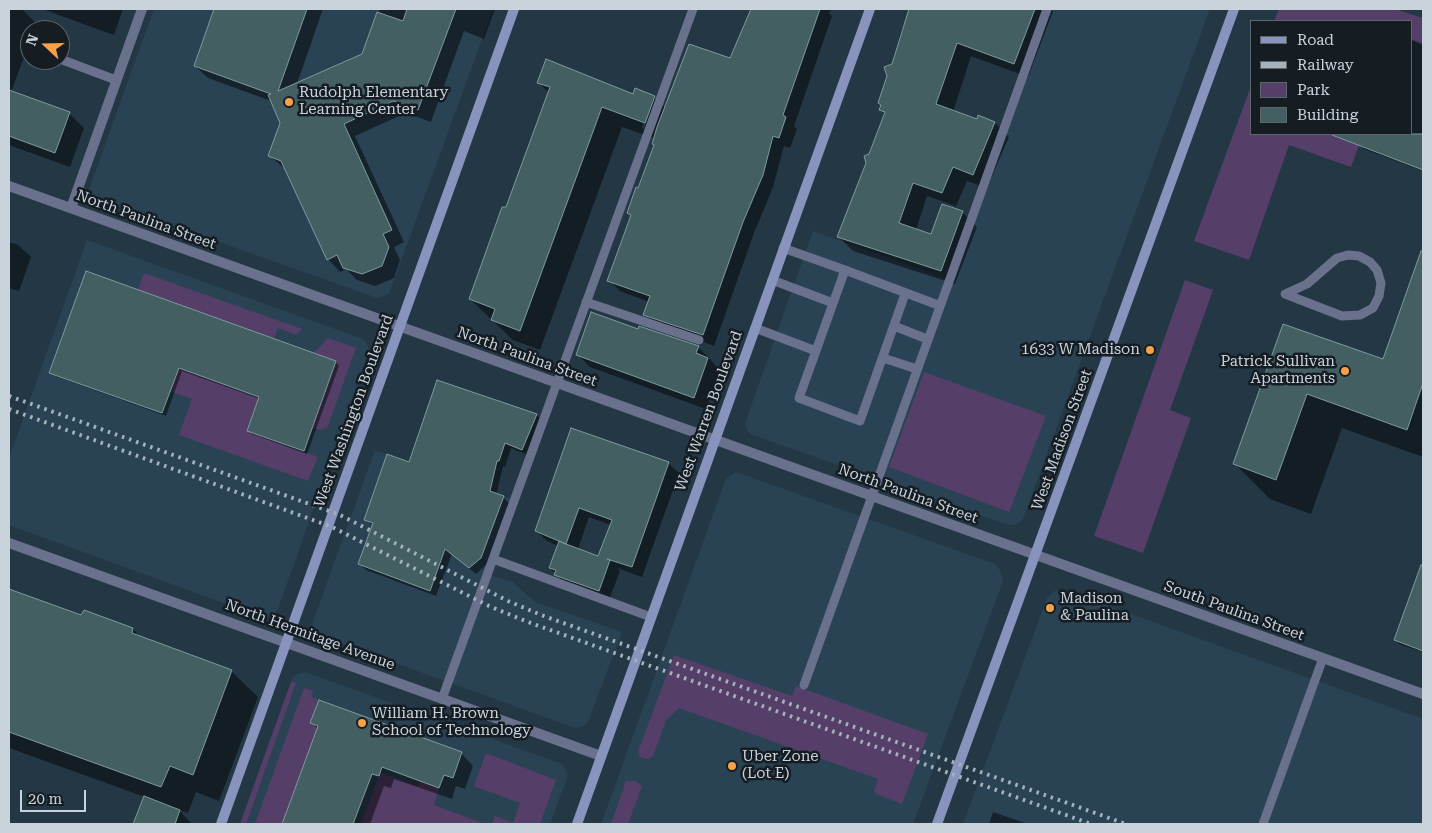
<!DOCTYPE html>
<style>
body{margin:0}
#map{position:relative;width:1432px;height:833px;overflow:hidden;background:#243744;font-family:"Roboto Serif",serif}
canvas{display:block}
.frame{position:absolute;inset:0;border:10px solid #c8d3dc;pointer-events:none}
.legend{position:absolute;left:1250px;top:20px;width:162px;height:115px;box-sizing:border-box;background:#151d23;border:1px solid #5d666d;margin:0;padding:6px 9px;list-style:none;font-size:15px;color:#c8d3dc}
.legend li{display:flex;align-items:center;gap:10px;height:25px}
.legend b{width:25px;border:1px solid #5d666d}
.north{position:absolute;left:20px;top:20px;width:50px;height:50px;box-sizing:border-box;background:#151d23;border:1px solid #5d666d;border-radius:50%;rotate:291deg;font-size:14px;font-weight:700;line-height:20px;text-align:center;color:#c8d3dc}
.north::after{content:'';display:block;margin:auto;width:18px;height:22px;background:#f7a149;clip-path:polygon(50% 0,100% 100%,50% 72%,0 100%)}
.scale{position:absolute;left:20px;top:790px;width:66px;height:22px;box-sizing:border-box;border:2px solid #c8d3dc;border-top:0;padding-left:6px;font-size:15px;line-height:18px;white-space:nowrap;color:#c8d3dc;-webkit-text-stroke:4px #151d23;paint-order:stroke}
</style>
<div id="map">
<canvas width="1432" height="833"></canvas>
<div class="frame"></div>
<ul class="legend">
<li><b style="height:6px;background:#8893be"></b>Road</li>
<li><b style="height:6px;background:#a5b2bc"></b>Railway</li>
<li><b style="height:14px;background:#553f68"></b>Park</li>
<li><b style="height:14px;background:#435f62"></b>Building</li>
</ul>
<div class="north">N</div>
<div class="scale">20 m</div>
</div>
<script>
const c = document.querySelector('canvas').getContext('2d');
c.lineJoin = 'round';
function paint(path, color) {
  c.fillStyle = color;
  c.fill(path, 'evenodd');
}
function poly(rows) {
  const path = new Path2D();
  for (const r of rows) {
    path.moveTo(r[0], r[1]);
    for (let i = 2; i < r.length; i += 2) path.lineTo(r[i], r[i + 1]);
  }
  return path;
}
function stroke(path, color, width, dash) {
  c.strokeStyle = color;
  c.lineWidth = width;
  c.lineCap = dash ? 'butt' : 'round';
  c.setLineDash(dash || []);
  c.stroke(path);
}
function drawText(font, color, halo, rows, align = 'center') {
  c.font = font + ' "Roboto Serif",serif';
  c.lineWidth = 5;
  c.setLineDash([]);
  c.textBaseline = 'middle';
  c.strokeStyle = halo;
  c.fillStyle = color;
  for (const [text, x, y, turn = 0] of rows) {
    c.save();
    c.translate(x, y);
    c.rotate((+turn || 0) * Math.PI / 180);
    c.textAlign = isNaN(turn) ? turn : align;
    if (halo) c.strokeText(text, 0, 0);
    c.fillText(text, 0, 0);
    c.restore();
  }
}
const built = poly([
 [154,9,493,9,389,294,377,298,87,195],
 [1047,9,1210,9,1023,519,1016,525,1008,525,750,434,746,429,745,423,813,231,948,279],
 [87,240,363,339,367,344,369,350,297,556,277,611,271,616,262,617,9,525,9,458],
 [375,450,514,500,487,574,513,582,535,602,622,632,588,722,582,727,575,728,318,635,314,631,312,624],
 [736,472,995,564,1000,570,1003,581,913,824,601,824,726,479],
 [1056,590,1064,590,1423,719,1423,824,963,824,1047,598],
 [305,672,562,764,568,775,550,824,240,824,292,679,297,674]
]);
const green = poly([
 [1279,9,1395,9,1423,18,1423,44,1411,39,1411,21,1274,21],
 [1251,86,1251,134,1363,134,1351,167,1289,145,1249,260,1194,241],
 [144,273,302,329,296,335,278,328,274,338,138,290],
 [1185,280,1213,290,1170,410,1191,418,1143,553,1094,536],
 [328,338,356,348,327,428,320,430,312,427,336,361,314,353],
 [179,368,259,397,247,431,318,457,308,481,179,435,192,399,170,391],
 [924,372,1046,416,1009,512,889,467],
 [674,655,792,696,796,686,928,734,902,804,876,794,874,790,878,779,679,708,666,720,653,756,648,759,640,757,638,752],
 [291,682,296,683,246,824,240,824],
 [304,688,313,691,311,697,319,700,310,723,318,726,282,824,255,824],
 [486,753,556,780,540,824,492,824,495,816,513,823,520,803,474,786],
 [380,773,418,786,420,781,439,788,434,805,485,824,361,824],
 [626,781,636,781,642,786,628,824,611,824]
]);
const shadow = poly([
 [9,9,22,9,36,23,34,30,30,30,30,41,11,92,69,113,84,128,70,167,9,145],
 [42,9,123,9,114,35],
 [215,9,323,9,297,84,363,55,380,9,495,9,484,39,464,31,431,122,406,113,355,136,404,242,394,247,400,260,394,278,375,286,357,280,346,269,340,272,328,259,287,170,269,156,281,123,271,101,208,78,195,66],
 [749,9,831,9,829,13,832,16,794,126,797,129,790,148,784,146,773,187,754,233,714,346,656,325,645,314,649,302,620,291,609,280,632,216,628,213,656,139,622,127,540,350,513,340,470,299,507,209,549,93,538,82,654,97,667,110,731,60,752,10],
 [648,111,650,111,644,129,642,128],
 [910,9,1054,9,1028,77,971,56,953,112,977,121,979,117,995,123,1009,137,987,188,967,181,956,206,927,196,916,230,932,235,943,206,963,213,977,227,955,284,853,251,839,237,885,114,879,103,901,42,899,38],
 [1411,40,1423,45,1423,171,1364,149,1360,145,1364,134,1411,134],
 [9,242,18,245,31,257,19,291,9,288],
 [1413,276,1423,280,1423,457,1342,428,1311,514,1270,499,1235,464,1284,326,1383,361],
 [639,331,698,347,711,360,720,371,706,409,590,367,578,355],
 [336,362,339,366,307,454,252,434,248,431,260,399,182,371,166,416,55,376,51,372],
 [437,381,537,415,543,421,528,455,511,448,505,467,503,466,496,495,503,497,509,503,487,564,476,574,452,554,436,596,366,570,360,564,373,526,366,519,410,464],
 [572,429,668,463,679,473,642,577,617,568,620,571,609,600,566,585,550,568,558,546,547,541,536,531],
 [589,517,611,525,599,557,578,549],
 [1423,562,1423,652,1399,644,1395,640],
 [9,590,82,617,133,629,141,638,231,671,258,697,219,801,196,792,188,813,179,810,192,824,135,824,145,797,9,748],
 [312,723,461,753,473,766,465,789,456,786,452,799,394,779,391,788,384,786,370,824,283,824,318,729],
 [993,812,1028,824,989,824]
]);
const building = poly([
 [214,9,307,9,278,91,362,54,377,12,403,21,407,9,456,9,418,110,393,101,344,124,392,230,383,234,389,247,382,266,362,274,343,268,337,255,327,260,281,161,268,156,280,123,268,95,271,94,194,66,214,9],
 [751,9,820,9,783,115,786,117,779,138,773,136,763,175,743,222,703,335,643,315,650,296,607,281,631,215,627,213,636,187,638,188,654,145,652,144,657,127,689,44,730,58,751,9],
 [909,9,1035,9,1014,64,957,43,936,104,977,119,978,115,995,122,973,175,953,167,942,193,913,183,899,223,931,234,942,204,963,211,941,271,837,237,866,163,864,156,869,154,885,112,879,110,881,105,878,103,887,76,884,67,892,64,909,9],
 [546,59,633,94,635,88,655,96,645,123,602,107,520,331,491,320,495,309,469,299,502,207,506,207,550,87,537,83,546,59],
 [9,90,70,112,55,153,9,136,9,90],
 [1332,134,1423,134,1423,170,1332,135,1332,134],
 [1421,251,1423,252,1423,383,1407,430,1307,394,1276,480,1233,464,1283,324,1383,359,1421,251],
 [86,271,336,361,304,451,247,431,259,397,179,368,162,413,49,373,86,271],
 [591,312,638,329,639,326,699,346,696,353,708,358,694,398,576,355,591,312],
 [437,380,537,414,522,450,505,443,499,461,497,461,490,491,504,496,481,558,469,568,445,549,430,591,358,564,373,523,364,520,387,454,409,462,437,380],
 [571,428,669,462,632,567,607,559,610,560,599,591,554,575,556,570,549,568,559,541,566,544,535,531,571,428],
 [579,508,612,520,598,556,566,544,579,508],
 [1421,565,1423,565,1423,651,1394,640,1421,565],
 [9,589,81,615,84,610,133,628,132,633,232,670,193,775,170,766,161,787,9,732,9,589],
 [319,700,462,752,453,778,444,775,439,788,382,767,379,776,372,774,353,824,282,824,318,726,310,723,319,700],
 [144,796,180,810,175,824,133,824,144,796]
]);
const lane = poly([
 [60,59,116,80],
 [783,248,845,270],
 [1348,255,1359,256,1370,262,1377,270,1381,283,1379,296,1373,308,1360,315,1342,316,1285,294,1307,284,1337,258,1348,255],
 [772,280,833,303],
 [905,294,860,421,799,398,845,270,938,305],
 [586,302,699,340],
 [894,326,927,339],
 [755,328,816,351],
 [883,358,917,369],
 [493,559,651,617],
 [804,685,1047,9],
 [442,699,693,9],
 [1263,824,1323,658]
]);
const street = poly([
 [9,186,1423,694],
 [71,208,142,9],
 [9,543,601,756]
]);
const secondary = poly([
 [221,824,514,9],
 [577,824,870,9],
 [937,824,1234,9]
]);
const rail = poly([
 [9,396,340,515,508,601,541,615,1126,824],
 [9,409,332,527,489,606,528,622,1091,824]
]);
const markers = [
 [289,102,5,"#f7a149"],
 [1150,350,5,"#f7a149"],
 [1345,371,5,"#f7a149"],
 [1050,608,5,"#f7a149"],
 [362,723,5,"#f7a149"],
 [732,766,5,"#f7a149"]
];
const poiNames = [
 ["Rudolph Elementary",299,93],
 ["Learning Center",299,110],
 ["1633 W Madison",1140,350,"right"],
 ["Patrick Sullivan",1335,362,"right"],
 ["Apartments",1335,379,"right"],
 ["Madison",1060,599],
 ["& Paulina",1060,616],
 ["William H. Brown",372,714],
 ["School of Technology",372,731],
 ["Uber Zone",742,757],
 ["(Lot E)",742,774]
];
const streetNames = [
 ["North Paulina Street",146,220,20],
 ["North Paulina Street",527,357,20],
 ["West Washington Boulevard",354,411,-70],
 ["West Warren Boulevard",709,411,-70],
 ["West Madison Street",1062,440,-70],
 ["North Paulina Street",908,494,20],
 ["South Paulina Street",1234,611,20],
 ["North Hermitage Avenue",310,635,20]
];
paint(built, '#2a4354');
paint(green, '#553f68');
paint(shadow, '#0007');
paint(building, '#435f62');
stroke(building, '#7d9b9e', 1);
stroke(lane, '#6a718c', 9);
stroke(street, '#6a718c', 10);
stroke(secondary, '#8893be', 10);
stroke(rail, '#a5b2bc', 4, [2.5, 5]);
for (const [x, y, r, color] of markers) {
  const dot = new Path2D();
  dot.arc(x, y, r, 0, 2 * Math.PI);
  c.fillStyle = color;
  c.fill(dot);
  stroke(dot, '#151d23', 2);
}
drawText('15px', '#c8d3dc', '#151d23', poiNames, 'left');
drawText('15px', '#c8d3dc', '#151d23', streetNames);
</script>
